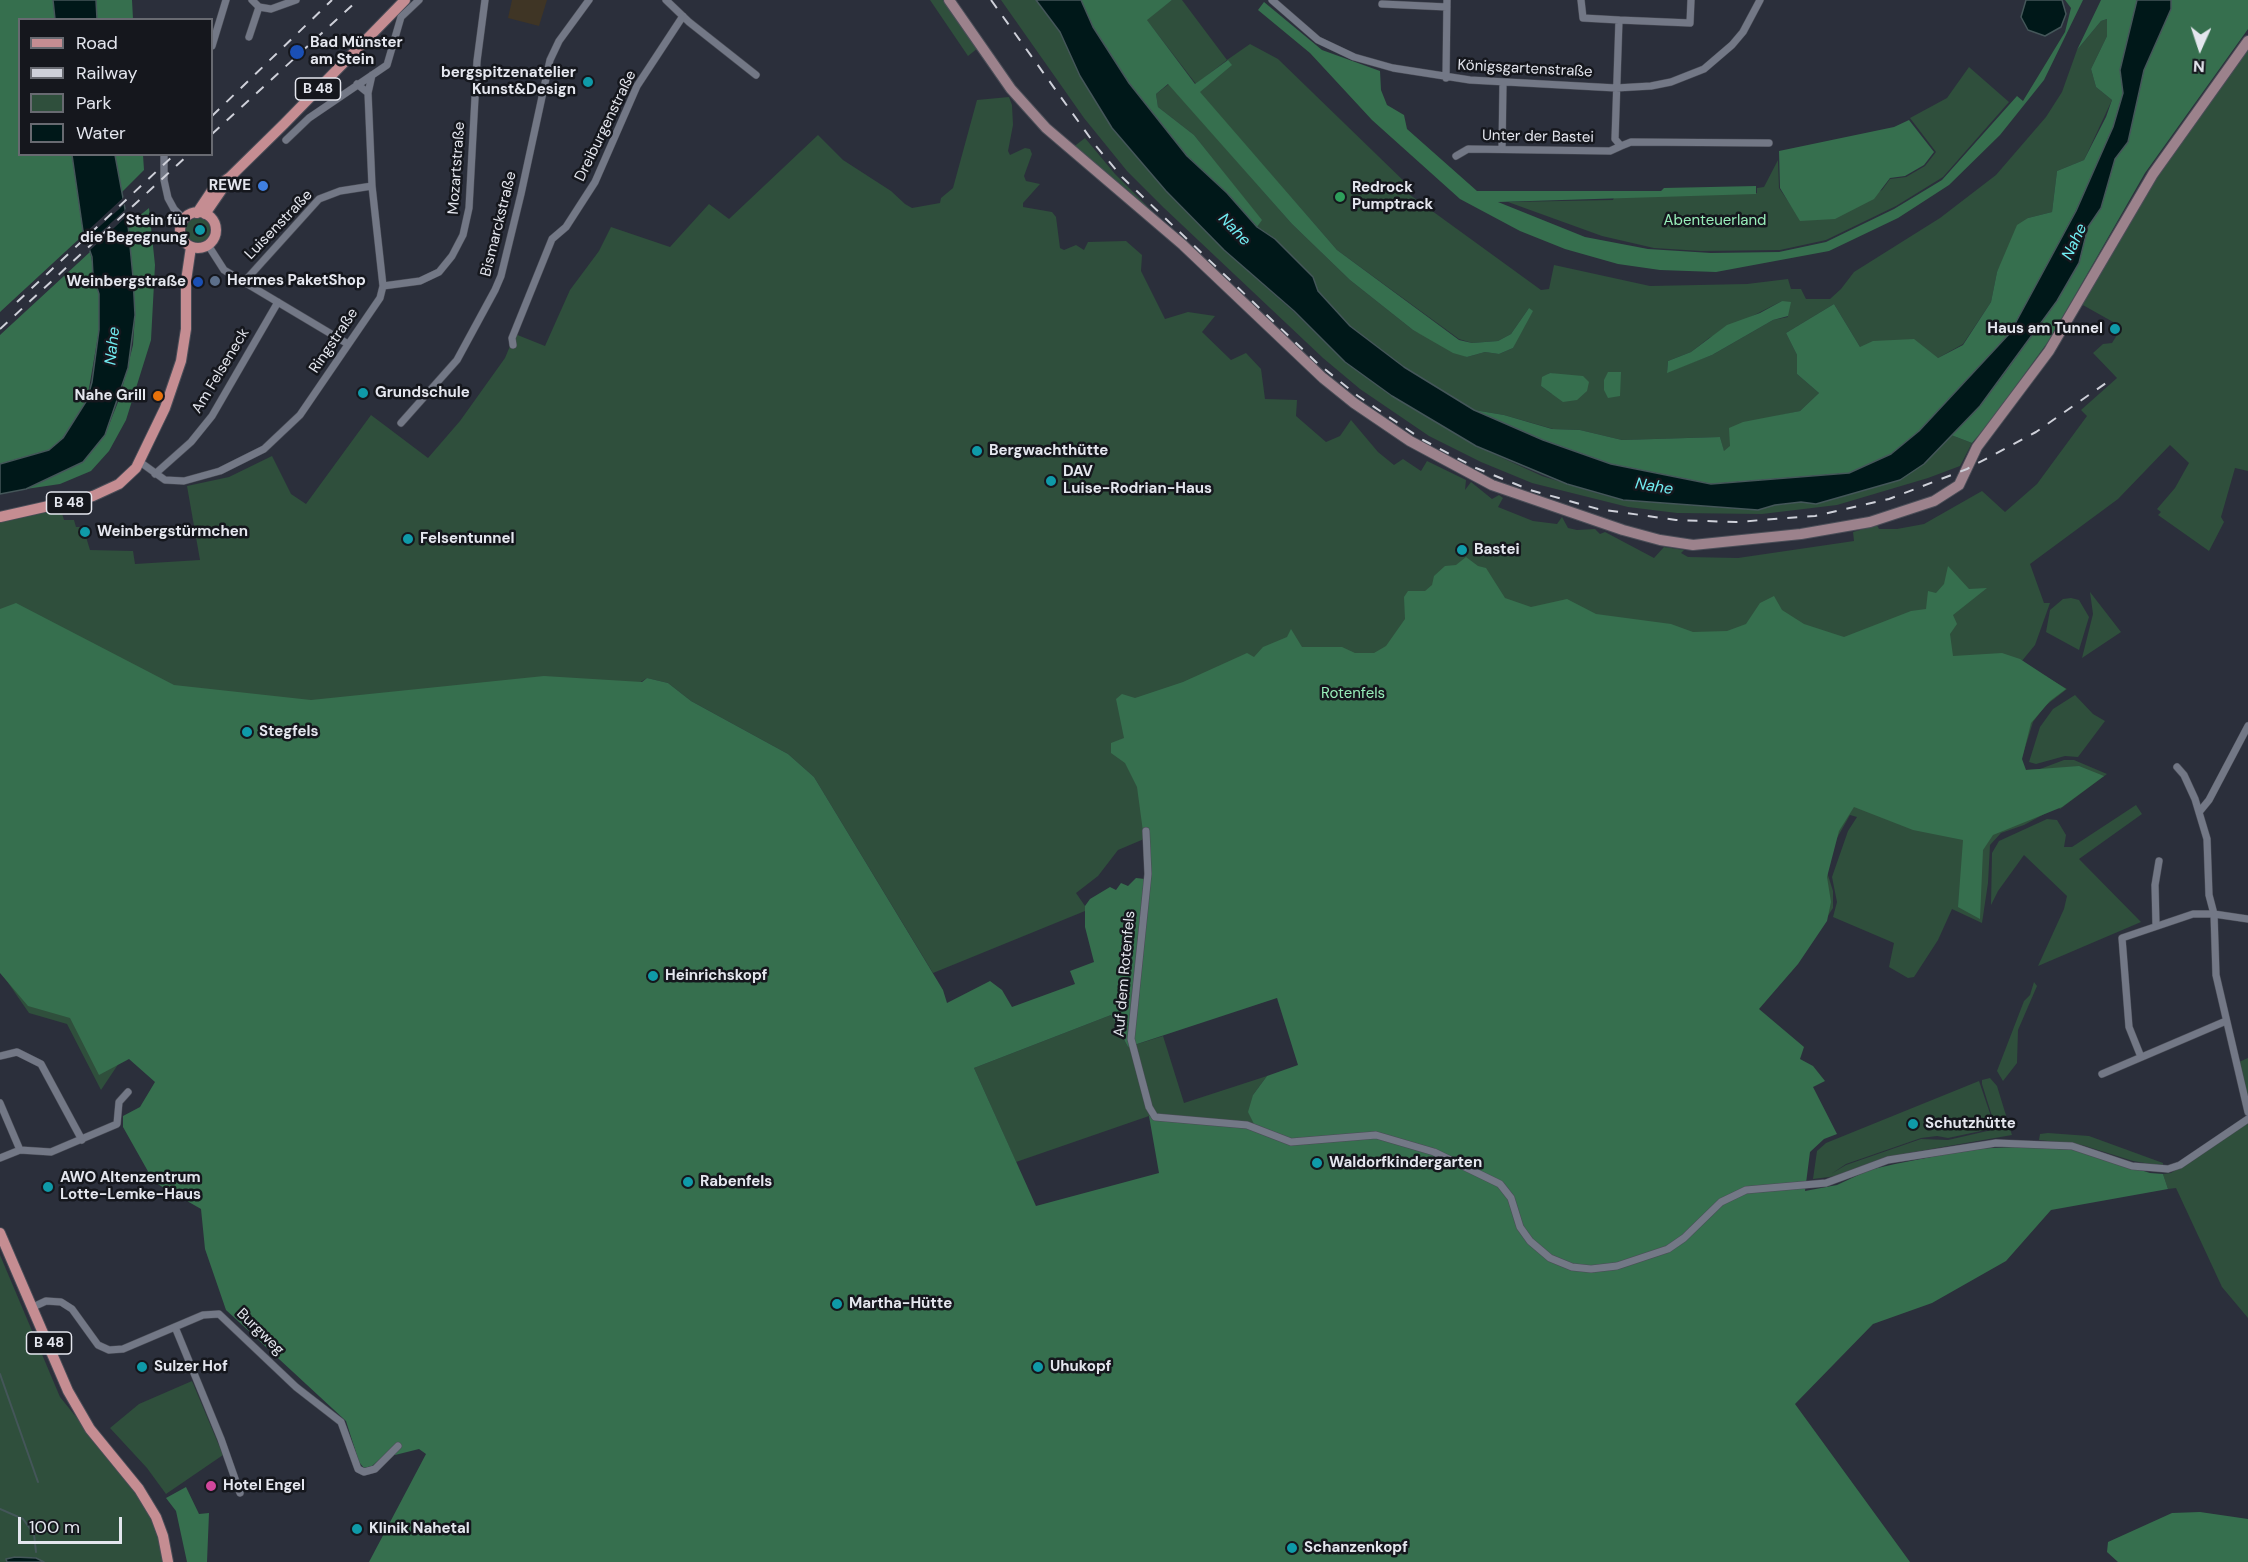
<!DOCTYPE html>
<meta charset="utf-8">
<style>
body{margin:0}
#map{position:relative;width:2248px;height:1562px;overflow:hidden;background:#2b2f3b;font-family:"DM Sans",sans-serif}
canvas{display:block}
.legend{position:absolute;left:18px;top:18px;width:195px;height:138px;box-sizing:border-box;background:#15171d;border:2px solid #686a71;margin:0;padding:8px 10px;list-style:none;font-size:18px;color:#e4e6ee}
.legend li{display:flex;align-items:center;gap:12px;height:30px}
.legend b{width:30px;border:2px solid #686a71}
.north{position:absolute;left:2170px;top:18px;width:60px;height:60px;-webkit-text-stroke:4px #15171d;paint-order:stroke;rotate:183deg;font-size:16px;font-weight:700;line-height:24px;text-align:center;color:#e4e6ee}
.north::after{content:'';display:block;margin:auto;width:21px;height:27px;background:#e4e6ee;clip-path:polygon(50% 0,100% 100%,50% 72%,0 100%)}
.scale{position:absolute;left:18px;top:1517px;width:104px;height:27px;box-sizing:border-box;border:3px solid #e4e6ee;border-top:0;padding-left:8px;font-size:18px;line-height:21px;white-space:nowrap;color:#e4e6ee;-webkit-text-stroke:4px #15171d;paint-order:stroke}
</style>
<div id="map">
<canvas width="2248" height="1562"></canvas>
<ul class="legend">
<li><b style="height:8px;background:#c58d92"></b>Road</li>
<li><b style="height:8px;background:#ced0d9"></b>Railway</li>
<li><b style="height:16px;background:#2f4f3c"></b>Park</li>
<li><b style="height:16px;background:#001819"></b>Water</li>
</ul>
<div class="north">N</div>
<div class="scale">100 m</div>
</div>
<script>
const c = document.querySelector('canvas').getContext('2d');
c.lineJoin = 'round';
function paint(path, color) {
  c.fillStyle = color;
  c.fill(path, 'evenodd');
}
function poly(rows) {
  const path = new Path2D();
  for (const r of rows) {
    if (r.length === 3) {
      path.moveTo(r[0] + r[2], r[1]);
      path.arc(r[0], r[1], r[2], 0, 2 * Math.PI);
      continue;
    }
    path.moveTo(r[0], r[1]);
    for (let i = 2; i < r.length; i += 2) path.lineTo(r[i], r[i + 1]);
  }
  return path;
}
function stroke(path, color, width, dash) {
  c.strokeStyle = color;
  c.lineWidth = width;
  c.lineCap = dash ? 'butt' : 'round';
  c.setLineDash(dash || []);
  c.stroke(path);
}
function drawText(font, color, halo, rows, align = 'center') {
  c.font = font + ' "DM Sans",sans-serif';
  c.lineWidth = 5;
  c.setLineDash([]);
  c.textBaseline = 'middle';
  c.strokeStyle = halo;
  c.fillStyle = color;
  for (const [text, x, y, turn = 0] of rows) {
    c.save();
    c.translate(x, y);
    c.rotate((+turn || 0) * Math.PI / 180);
    c.textAlign = isNaN(turn) ? turn : align;
    if (halo) c.strokeText(text, 0, 0);
    c.fillText(text, 0, 0);
    c.restore();
  }
}
const education = poly([
 [512,0,547,0,539,26,508,18]
]);
const green = poly([
 [930,0,945,0,978,48,968,56],
 [1001,0,1036,0,1060,32,1080,76,1112,128,1166,191,1224,250,1294,312,1345,362,1392,396,1476,446,1542,476,1599,494,1623,500,1758,510,1775,505,1801,502,1816,504,1924,464,1951,435,1972,443,1960,466,1928,478,1837,505,1762,514,1677,513,1628,507,1532,483,1481,462,1429,436,1360,389,1323,358,1163,207,1127,171,1084,118],
 [1172,0,1182,0,1227,60,1250,44,1278,59,1410,187,1406,192,1541,290,1549,289,1554,265,1650,286,1747,284,1788,279,1791,289,1801,289,1806,299,1830,299,1841,289,1854,272,1940,218,1996,175,2046,117,2062,92,2077,50,2101,21,2107,19,2107,36,2091,69,2096,87,2112,100,2084,160,2057,171,2052,212,2028,218,1997,272,1991,302,1963,344,1938,358,1860,347,1834,304,1786,333,1797,355,1797,374,1819,393,1800,411,1777,416,1724,452,1720,437,1622,440,1580,430,1553,429,1504,415,1474,410,1404,367,1350,326,1318,291,1313,277,1275,239,1257,227,1261,220,1194,135,1158,107,1156,94,1169,84,1292,224,1350,280,1413,330,1467,357,1485,352,1499,354,1513,348,1529,308,1511,334,1498,341,1472,343,1459,339,1337,250,1199,92,1231,64,1227,60,1196,84,1146,19],
 [1782,301,1788,317,1773,320,1712,355,1667,372,1668,361,1691,352,1709,338],
 [1549,373,1564,376,1583,376,1552,394,1541,386],
 [2248,49,2248,471,2235,468,2221,517,2224,522,2209,551,2158,515,2161,512,2157,509,2175,488,2189,463,2170,445,2118,499,2030,564,2044,603,2050,603,2035,645,2021,662,2067,689,2045,706,2033,722,2019,767,2024,770,2040,769,2064,760,2074,760,2107,774,2060,809,2055,803,2048,812,2024,825,2001,833,1990,845,1988,883,1982,923,1952,909,1938,940,1914,977,1908,978,1889,967,1894,943,1833,917,1837,902,1832,877,1848,831,1857,817,1850,815,1829,852,1826,869,1833,891,1833,908,1791,972,1144,839,1118,850,1098,876,1076,893,1085,906,1085,911,933,973,814,777,788,754,691,701,668,683,647,678,187,961,101,1090,67,1024,29,1013,0,971,0,520,61,510,64,520,74,520,76,527,83,527,90,550,133,551,135,564,200,560,187,486,229,477,272,456,291,494,306,504,371,415,428,458,460,421,505,358,515,334,545,346,570,290,599,251,611,227,670,247,709,204,729,219,818,135,843,160,891,191,905,204,912,208,940,203,941,198,953,188,977,100,1009,97,1012,105,1013,125,1008,151,1010,155,1025,148,1030,149,1032,154,1024,176,1026,181,1040,184,1023,203,1023,207,1052,212,1056,217,1060,248,1064,250,1076,245,1084,250,1088,242,1126,241,1142,255,1141,271,1165,319,1188,312,1215,316,1202,332,1231,360,1246,353,1261,369,1265,399,1297,400,1296,416,1326,442,1340,436,1351,420,1378,452,1394,465,1403,459,1421,471,1427,461,1466,480,1465,490,1471,482,1492,499,1499,495,1503,498,1498,507,1533,521,1557,524,1562,517,1568,528,1577,530,1595,529,1600,534,1605,532,1654,558,1664,547,1684,550,1681,553,1688,557,1738,558,1854,541,1853,532,1877,525,1879,529,1897,529,1924,524,1982,491,2005,512,2037,484,2087,416,2081,410,2117,378,2093,353,2103,344,2112,343,2122,327,2081,304,2158,174],
 [1969,67,2009,102,1943,177,1896,206,1826,240,1780,250,1701,251,1654,248,1602,236,1508,202,1613,200,1615,195,1757,193,1757,188,1764,187,1778,160,1779,188,1799,217,1834,216,1882,190,1890,179,1906,177,1925,166,1936,152,1910,118,1947,98],
 [1085,138,1115,174,1156,215,1072,148],
 [198,230,12],
 [2090,592,2121,632,2082,658,2093,614],
 [2071,598,2079,600,2089,617,2079,650,2046,632,2050,610,2063,599],
 [2075,695,2093,714,2105,721,2078,757,2065,756,2036,764,2029,762,2040,727,2053,709],
 [2136,805,2142,814,2079,859,2141,922,2038,966,2064,909,2067,896,2024,855,1998,891,1991,905,1992,853,1999,841,2047,819,2057,820,2066,835,2064,847,2072,847],
 [2034,982,2037,986,2018,1030,2017,1063,2003,1081,1997,1071,2024,1001,2030,995],
 [1111,1015,1128,1047,1163,1036,1184,1103,1267,1076,1253,1095,1258,1130,1149,1116,1016,1162,974,1068],
 [2248,1058,2248,1099,2239,1062],
 [1990,1078,1997,1086,2012,1135,1891,1156,1837,1176,1813,1179,1817,1151,1826,1143,1979,1081,1995,1128,1948,1138,1937,1136,1921,1138,1846,1164,1831,1174,1846,1165,1921,1139,1948,1140,1996,1129,1982,1084,1982,1080],
 [2248,1123,2248,1318,2222,1287,2176,1188,2168,1189,2163,1174,2171,1173],
 [2048,1133,2089,1136,2163,1163,2163,1166,2133,1161,2082,1145,2039,1140,2040,1134],
 [0,1255,60,1397,136,1491,153,1519,165,1562,44,1562,36,1558,15,1557,7,1559,7,1562,0,1562],
 [192,1381,223,1455,166,1494,147,1468,110,1428,139,1404]
]);
const forest = poly([
 [0,0,53,0,55,19,20,20,20,154,72,155,83,231,79,239,0,312],
 [96,0,132,0,133,19,97,19],
 [1081,0,1172,0,1147,20,1195,84,1228,60,1232,65,1200,92,1337,250,1459,340,1472,343,1498,341,1511,334,1529,308,1533,311,1513,348,1499,354,1485,352,1467,357,1453,353,1413,330,1350,280,1292,224,1168,84,1156,94,1158,107,1194,135,1262,220,1257,227,1227,193,1187,156,1129,83,1093,27],
 [2065,0,2083,0,2044,80,2000,135,1949,185,1898,218,1829,251,1716,272,1660,270,1618,264,1565,249,1520,231,1460,199,1372,120,1310,53,1258,10,1264,2,1322,50,1380,71,1381,90,1387,105,1404,115,1407,129,1477,191,1661,191,1664,188,1756,186,1756,194,1498,202,1585,237,1648,249,1711,253,1779,252,1826,242,1894,209,1942,180,2017,96,2023,101,2065,32,2071,8],
 [2101,0,2137,0,2120,70,2123,93,2113,127,2076,210,2010,333,1919,431,1891,454,1849,473,1711,484,1611,464,1515,430,1474,410,1504,415,1552,429,1580,430,1622,440,1720,437,1724,451,1730,446,1729,428,1743,422,1800,411,1819,393,1797,374,1797,355,1786,333,1834,304,1860,347,1873,341,1914,339,1938,358,1963,345,1991,302,1997,272,2017,225,2028,218,2052,212,2057,171,2084,160,2106,117,2112,100,2096,87,2091,69,2107,36,2107,19,2101,21,2077,50],
 [2171,0,2248,0,2248,29,2145,173,2050,339,1989,423,1972,443,1951,435,1980,406,2002,377,2057,301,2079,263,2088,227,2101,208,2115,159,2128,142,2144,70,2171,9],
 [1909,120,1934,152,1924,165,1905,176,1890,178,1874,199,1835,219,1800,221,1780,188,1779,151,1894,127],
 [115,155,143,155,144,170,120,194],
 [149,208,155,265,151,340,126,420,109,451,91,471,60,484,26,489,83,462,105,435,120,397,133,345,135,315,128,225],
 [90,252,99,294,99,330,87,400,63,438,49,450,0,464,0,335],
 [1782,301,1791,302,1788,316,1773,320,1712,355,1667,373,1668,361,1691,352,1727,325,1760,313],
 [1608,372,1621,372,1620,396,1608,398,1604,390,1604,380],
 [1550,373,1583,376,1589,382,1587,391,1577,400,1563,402,1541,386,1542,377],
 [1466,557,1478,566,1486,568,1505,598,1531,607,1567,599,1596,614,1671,624,1693,632,1727,631,1746,624,1760,603,1774,596,1782,610,1804,624,1844,637,1911,611,1926,609,1928,591,1936,593,1944,584,1948,566,1969,589,1987,588,1953,615,1957,624,1950,634,1953,656,2002,653,2020,659,2066,689,2050,701,2031,723,2022,759,2026,770,2079,766,2104,776,2062,807,1993,835,1983,850,1980,919,1958,907,1963,840,1913,830,1854,807,1839,831,1827,877,1831,902,1827,921,1798,964,1759,1009,1804,1047,1800,1059,1813,1066,1825,1081,1813,1087,1837,1134,1824,1139,1810,1152,1805,1191,1837,1185,1869,1170,1895,1164,1972,1149,2015,1147,2078,1150,2150,1173,2163,1174,2168,1189,2051,1210,2006,1261,1932,1303,1873,1324,1795,1404,1910,1562,369,1562,426,1454,419,1449,395,1455,388,1452,372,1466,364,1468,359,1462,346,1421,226,1310,205,1249,201,1209,154,1182,123,1127,123,1116,140,1107,155,1082,129,1059,99,1075,70,1018,28,1006,0,973,0,609,16,603,174,685,311,700,544,676,642,682,647,678,668,683,691,701,788,754,814,777,943,990,947,1003,990,981,1002,990,1012,1007,1075,984,1070,971,1094,962,1085,927,1085,906,1090,899,1110,887,1116,890,1121,883,1128,886,1136,878,1145,879,1144,839,1137,787,1125,763,1111,753,1111,743,1124,738,1116,699,1122,694,1135,698,1183,682,1247,653,1254,657,1263,647,1287,637,1291,629,1302,647,1342,647,1355,653,1374,653,1386,646,1405,619,1404,597,1408,591,1425,591,1432,585,1434,576,1445,566,1456,565],
 [1277,998,1298,1065,1267,1076,1253,1095,1248,1112,1257,1130,1149,1116,1159,1173,1036,1206,974,1068,1111,1015,1128,1047],
 [186,1487,199,1514,209,1513,207,1562,187,1562,176,1511,166,1498],
 [2200,1512,2248,1519,2248,1562,2118,1562,2107,1552,2108,1542,2172,1513]
]);
const water = poly([
 [53,0,96,0,97,19,55,19,53,0],
 [1036,0,1081,0,1093,27,1129,83,1187,156,1227,193,1257,227,1275,239,1313,277,1318,291,1350,326,1404,367,1474,410,1543,440,1611,464,1711,484,1849,473,1891,454,1919,431,2010,333,2076,211,2113,127,2123,93,2120,70,2137,0,2171,0,2171,9,2144,70,2128,142,2115,159,2101,208,2088,227,2079,263,2057,301,1980,406,1924,464,1900,480,1816,504,1801,502,1775,505,1758,510,1623,500,1567,484,1476,446,1392,396,1345,362,1294,311,1224,250,1166,191,1112,128,1080,76,1060,32,1036,0],
 [2026,0,2062,0,2066,14,2061,27,2045,36,2028,30,2021,17,2026,0],
 [72,155,115,155,128,225,133,277,135,315,128,368,105,435,83,462,26,489,0,494,0,464,49,450,63,438,87,400,92,382,99,330,99,294,93,275,92,257,83,231,72,155],
 [15,1557,36,1558,44,1562,7,1562,6,1559,15,1557]
]);
const pier = poly([
 [124,197,126,203,83,241,82,236],
 [127,208,128,215,87,253,85,247]
]);
const stream = poly([
 [0,1374,38,1482],
 [0,1509,23,1519,34,1534,36,1552]
]);
const minor = poly([
 [252,0,259,7,271,9,296,0],
 [666,0,689,22,756,75],
 [1272,0,1318,40,1354,57,1393,68,1470,80,1616,88,1651,86,1671,82,1704,69,1732,45,1743,32,1760,0],
 [1581,0,1583,18,1619,20],
 [1691,0,1690,23,1619,20,1615,139,1621,146,1631,142,1769,143],
 [1382,4,1447,7],
 [249,37,259,7],
 [212,46,226,0],
 [1446,78,1447,0],
 [357,84,368,93,372,75],
 [286,140,309,118,387,65,401,17,419,0],
 [1502,149,1503,83],
 [164,154,164,180,168,198,174,209,184,219],
 [1456,156,1468,149,1610,151,1621,146],
 [208,245,224,270,348,344],
 [244,282,319,199,340,191,372,186],
 [383,286,420,281,439,272,452,256,463,235,469,208,477,61,485,0],
 [513,345,512,338,552,239,566,227,595,182,637,86,683,16],
 [401,423,457,360,495,290,501,276,521,194,550,60,559,41,589,0],
 [140,462,165,480,184,481,220,471,264,449,300,415,380,298,383,286,372,186,368,93],
 [155,474,191,442,212,416,278,302],
 [2177,767,2184,775,2195,799,2207,839,2209,895,2214,914,2216,975,2248,1112],
 [2200,811,2209,800,2248,726],
 [1146,831,1148,874,1131,1039,1149,1107,1155,1117,1247,1125,1291,1142,1376,1135,1434,1152,1500,1184,1511,1198,1520,1227,1530,1241,1550,1258,1572,1267,1591,1269,1617,1266,1668,1249,1684,1238,1721,1202,1746,1190,1826,1183,1888,1160,1996,1143,2072,1146,2132,1166,2168,1169,2180,1165,2248,1119],
 [2156,925,2155,885,2159,861],
 [0,1056,17,1052,41,1064,82,1140],
 [2141,1057,2129,1027,2122,938,2193,914,2214,914,2248,919],
 [2102,1074,2226,1021],
 [0,1103,20,1150],
 [0,1158,20,1150,51,1152,117,1124,119,1102,128,1092],
 [33,1307,46,1301,61,1302,72,1309,98,1345,109,1350,123,1349,203,1315,219,1314,296,1387,341,1422,358,1469,364,1472,375,1469,398,1446],
 [175,1327,221,1439,240,1493]
]);
const secondary = poly([
 [949,0,1011,89,1046,128,1183,245,1323,378,1354,403,1410,441,1492,485,1623,530,1660,540,1693,545,1801,534,1870,522,1934,501,1959,485,1977,447,2049,351,2153,174,2248,41]
]);
const primary = poly([
 [198,230,18],
 [197,213,213,189,230,177,284,124,405,0],
 [205,214,227,182],
 [0,517,93,496,119,484,136,468,165,408,181,361,186,329,186,281,191,247],
 [0,1233,68,1391,90,1429,139,1489,156,1517,163,1536,168,1562]
]);
const rail = poly([
 [991,0,1096,146,1122,177,1316,362,1358,396,1423,440,1476,468,1530,490,1598,509,1676,520,1736,522,1815,516,1889,499,1967,469,2036,432,2106,383],
 [212,116,332,0],
 [212,134,358,0],
 [17,302,175,154],
 [0,329,189,154]
]);
const markers = [
 [297,52,8,"#1a4fb4"],
 [588,82,6,"#0f9aa8"],
 [263,186,6,"#3f7fe0"],
 [1340,197,6,"#2e9e5b"],
 [200,230,6,"#0f9aa8"],
 [215,281,6,"#5c6f8a"],
 [198,282,6,"#1a4fb4"],
 [2115,329,6,"#0f9aa8"],
 [363,393,6,"#0f9aa8"],
 [158,396,6,"#e8710a"],
 [977,451,6,"#0f9aa8"],
 [1051,481,6,"#0f9aa8"],
 [85,532,6,"#0f9aa8"],
 [408,539,6,"#0f9aa8"],
 [1462,550,6,"#0f9aa8"],
 [247,732,6,"#0f9aa8"],
 [653,976,6,"#0f9aa8"],
 [1913,1124,6,"#0f9aa8"],
 [1317,1163,6,"#0f9aa8"],
 [688,1182,6,"#0f9aa8"],
 [48,1187,6,"#0f9aa8"],
 [837,1304,6,"#0f9aa8"],
 [142,1367,6,"#0f9aa8"],
 [1038,1367,6,"#0f9aa8"],
 [211,1486,6,"#d1479c"],
 [357,1529,6,"#0f9aa8"],
 [1292,1548,6,"#0f9aa8"]
];
const shields = [
 [318,89,45],
 [69,503,45],
 [49,1343,45]
];
const shieldNames = [
 ["B 48",318,89],
 ["B 48",69,503],
 ["B 48",49,1343]
];
const poiNames = [
 ["Bad Münster",310,43],
 ["am Stein",310,60],
 ["bergspitzenatelier",576,73,"right"],
 ["Kunst&Design",576,90,"right"],
 ["REWE",251,186,"right"],
 ["Redrock",1352,188],
 ["Pumptrack",1352,205],
 ["Stein für",188,221,"right"],
 ["die Begegnung",188,238,"right"],
 ["Hermes PaketShop",227,281],
 ["Weinbergstraße",186,282,"right"],
 ["Haus am Tunnel",2103,329,"right"],
 ["Grundschule",375,393],
 ["Nahe Grill",146,396,"right"],
 ["Bergwachthütte",989,451],
 ["DAV",1063,472],
 ["Luise-Rodrian-Haus",1063,489],
 ["Weinbergstürmchen",97,532],
 ["Felsentunnel",420,539],
 ["Bastei",1474,550],
 ["Stegfels",259,732],
 ["Heinrichskopf",665,976],
 ["Schutzhütte",1925,1124],
 ["Waldorfkindergarten",1329,1163],
 ["AWO Altenzentrum",60,1178],
 ["Lotte-Lemke-Haus",60,1195],
 ["Rabenfels",700,1182],
 ["Martha-Hütte",849,1304],
 ["Sulzer Hof",154,1367],
 ["Uhukopf",1050,1367],
 ["Hotel Engel",223,1486],
 ["Klinik Nahetal",369,1529],
 ["Schanzenkopf",1304,1548]
];
const streetNames = [
 ["Königsgartenstraße",1525,69,3],
 ["Dreiburgenstraße",606,126,-64],
 ["Unter der Bastei",1538,137,1],
 ["Mozartstraße",457,168,-86],
 ["Bismarckstraße",499,224,-76],
 ["Luisenstraße",279,225,-46],
 ["Ringstraße",334,341,-56],
 ["Am Felseneck",221,371,-59],
 ["Auf dem Rotenfels",1125,974,-85],
 ["Burgweg",260,1332,44]
];
const parkNames = [
 ["Abenteuerland",1715,221],
 ["Rotenfels",1353,694]
];
const waterNames = [
 ["Nahe",1234,230,46],
 ["Nahe",2075,242,-65],
 ["Nahe",113,346,-84],
 ["Nahe",1654,487,9]
];
paint(education, '#3f3525');
paint(green, '#2f4f3c');
paint(forest, '#366f4e');
paint(water, '#001819');
stroke(water, '#445659', 1.5);
paint(pier, '#2b2f3b');
stroke(stream, '#445659', 2);
stroke(minor, '#4a4d57', 8);
stroke(secondary, '#4a4d57', 12);
stroke(primary, '#4a4d57', 12);
stroke(minor, '#737886', 7);
stroke(secondary, '#9c828c', 10);
stroke(primary, '#c58d92', 10);
stroke(rail, '#ced0d9', 2, [10, 10]);
for (const [x, y, r, color] of markers) {
  const dot = new Path2D();
  dot.arc(x, y, r, 0, 2 * Math.PI);
  c.fillStyle = color;
  c.fill(dot);
  stroke(dot, '#15171d', 2);
}
for (const [x, y, w] of shields) {
  const box = new Path2D();
  box.roundRect(x - w / 2, y - 11, w, 22, 4.5);
  c.fillStyle = '#15171d';
  c.fill(box);
  stroke(box, '#e4e6ee', 1.5);
}
drawText('bold 14px', '#e4e6ee', null, shieldNames);
drawText('bold 15px', '#e4e6ee', '#15171d', poiNames, 'left');
drawText('15px', '#e4e6ee', '#15171d', streetNames);
drawText('15px', '#98edb9', '#15171d', parkNames);
drawText('italic 16px', '#71ecf2', '#15171d', waterNames);
</script>
